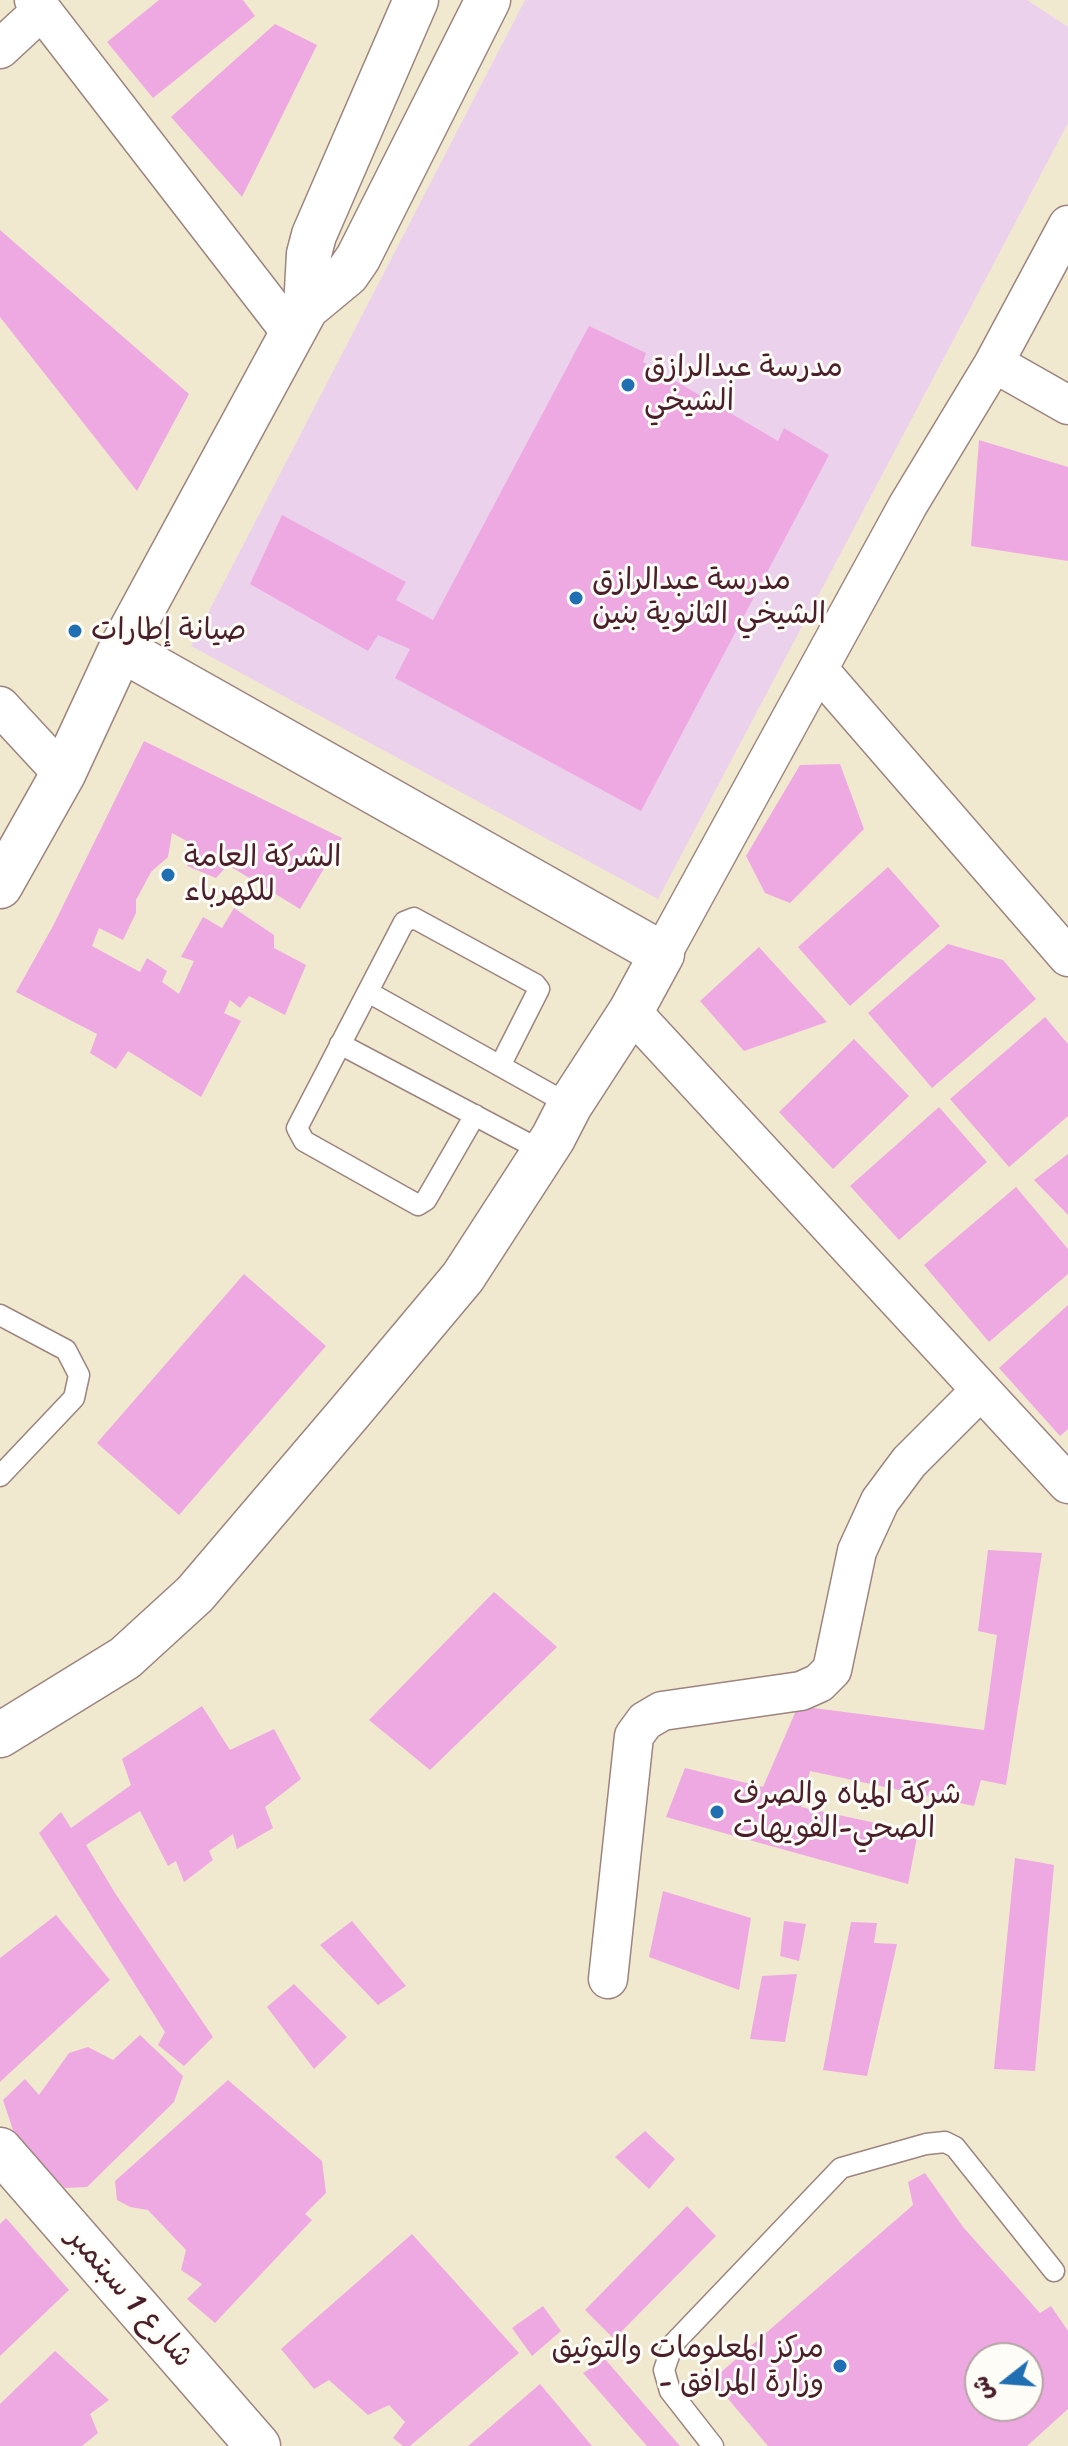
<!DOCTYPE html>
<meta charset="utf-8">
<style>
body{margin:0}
#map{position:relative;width:1068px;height:2446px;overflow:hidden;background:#f0e9d0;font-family:Sriracha,"Playpen Sans Arabic",sans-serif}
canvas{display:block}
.north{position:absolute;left:964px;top:2342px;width:80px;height:80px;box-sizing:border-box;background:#fdfcf7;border:2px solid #b5a4a5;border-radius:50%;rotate:253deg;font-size:22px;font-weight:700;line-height:32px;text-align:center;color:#4a1f2b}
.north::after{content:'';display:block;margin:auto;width:28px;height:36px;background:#1f6fb2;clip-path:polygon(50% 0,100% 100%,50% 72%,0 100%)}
</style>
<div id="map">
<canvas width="1068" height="2446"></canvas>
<div class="north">ش</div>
</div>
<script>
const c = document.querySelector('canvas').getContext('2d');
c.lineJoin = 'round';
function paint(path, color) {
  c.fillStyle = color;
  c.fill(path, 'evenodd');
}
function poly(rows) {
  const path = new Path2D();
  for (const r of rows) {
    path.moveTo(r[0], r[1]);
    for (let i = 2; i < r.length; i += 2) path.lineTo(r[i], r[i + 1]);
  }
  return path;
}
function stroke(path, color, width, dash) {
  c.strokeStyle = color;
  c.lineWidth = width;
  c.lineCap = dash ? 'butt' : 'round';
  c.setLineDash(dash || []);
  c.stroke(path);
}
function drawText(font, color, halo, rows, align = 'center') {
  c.font = font + ' Sriracha,"Playpen Sans Arabic",sans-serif';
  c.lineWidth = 6;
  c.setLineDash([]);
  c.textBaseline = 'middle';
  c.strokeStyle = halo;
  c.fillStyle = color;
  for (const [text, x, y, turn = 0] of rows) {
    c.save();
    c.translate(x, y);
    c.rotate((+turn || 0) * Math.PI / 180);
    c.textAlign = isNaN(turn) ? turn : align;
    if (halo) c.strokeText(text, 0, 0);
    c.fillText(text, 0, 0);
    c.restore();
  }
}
const built = poly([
 [525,0,1027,0,1068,27,1068,123,658,899,191,646]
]);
const building = poly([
 [159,0,243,0,255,16,153,98,107,42],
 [275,24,317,45,242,197,171,117],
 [0,230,189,394,137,491,0,317],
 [589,326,646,353,643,362,778,441,784,428,829,455,641,811,395,678,410,649,378,635,368,651,250,584,282,515,406,582,396,600,433,620],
 [979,440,1068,467,1068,561,971,546],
 [144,741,342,838,300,909,228,865,216,878,187,866,196,846,172,833,168,857,151,872,136,900,136,913,123,940,99,928,92,946,140,972,147,958,167,971,162,982,179,994,194,961,181,957,203,917,222,928,234,908,274,935,274,948,306,965,285,1015,249,996,240,1008,230,1000,224,1013,241,1021,201,1097,128,1051,116,1069,90,1053,97,1034,16,992,53,926],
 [840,764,864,829,790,903,765,893,746,856,800,765],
 [888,867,940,926,850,1006,798,947],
 [948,944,1003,960,1036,999,932,1088,868,1013],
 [759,947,827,1022,744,1051,700,1001],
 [1045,1017,1068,1044,1068,1116,1009,1167,950,1099],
 [854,1039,909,1096,833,1169,779,1112],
 [939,1107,987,1162,899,1240,850,1186],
 [1068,1154,1068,1215,1034,1180],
 [1016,1187,1068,1249,1068,1274,989,1342,924,1265],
 [244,1274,326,1346,179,1515,97,1443],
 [1068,1305,1068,1429,1060,1436,999,1368],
 [988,1550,1042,1553,1006,1785,981,1780,974,1806,810,1771,801,1807,918,1832,908,1884,666,1817,685,1768,763,1787,798,1706,984,1730,997,1635,978,1631],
 [494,1592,557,1647,430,1770,369,1720],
 [202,1706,230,1750,274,1729,301,1779,265,1807,273,1828,237,1849,233,1834,209,1851,213,1860,184,1882,176,1861,168,1866,140,1811,86,1845,115,1893,213,2037,184,2066,158,2045,165,2032,39,1833,61,1812,71,1828,131,1785,122,1759],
 [1015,1858,1054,1865,1035,2071,994,2069],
 [663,1891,751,1918,739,1990,649,1957],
 [56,1915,110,1980,0,2082,0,1958],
 [352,1921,406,1986,378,2005,320,1945],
 [784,1921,806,1924,799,1961,780,1956],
 [851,1922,877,1923,874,1943,897,1944,867,2076,823,2070],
 [797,1974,785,2042,750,2039,762,1976],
 [294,1984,347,2037,314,2069,267,2007],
 [140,2035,183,2076,174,2102,87,2187,65,2188,16,2139,3,2100,25,2079,39,2095,69,2053,88,2047,113,2060],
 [228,2080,322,2161,326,2193,305,2214,312,2220,215,2323,187,2299,202,2284,181,2270,186,2250,148,2210,130,2207,117,2200,115,2181],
 [645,2131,675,2159,649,2189,615,2157],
 [925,2173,963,2227,1040,2313,1051,2306,1068,2331,1068,2409,1027,2446,768,2446,712,2380,913,2205,908,2182],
 [980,2358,1028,2358,1028,2406,980,2406],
 [687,2206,716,2236,614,2339,585,2310],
 [6,2218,69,2290,0,2356,0,2224],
 [412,2234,519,2353,410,2446,403,2446,393,2438,405,2422,389,2405,368,2415,329,2380,314,2389,281,2349],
 [543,2306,561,2331,532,2356,512,2328],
 [55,2351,109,2400,90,2414,98,2433,82,2446,0,2446,0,2404],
 [605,2359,680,2446,647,2446,583,2373],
 [540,2384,592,2446,468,2446]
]);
const lane = poly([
 [368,992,570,1105],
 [340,1044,544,1152],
 [475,1115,426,1200,418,1205,304,1141,297,1128,404,922,414,918,535,984,539,989,500,1066],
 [0,1315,66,1350,79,1375,74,1398,0,1476],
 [713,2446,670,2391,664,2370,673,2344,841,2168,926,2144,945,2142,955,2147,1054,2271]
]);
const street = poly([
 [34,0,292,334],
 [0,49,41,11],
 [994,363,1068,405],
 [819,670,1068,957],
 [0,706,63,774],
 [662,954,908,505,994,363,1068,225],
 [631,1011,1068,1484],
 [608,1979,634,1736,645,1721,662,1711,801,1691,819,1683,832,1670,857,1551,880,1501,909,1462,981,1390]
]);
const secondary = poly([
 [306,308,309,254,314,235,416,0],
 [0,886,63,774,121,649,306,308,347,274,358,258,488,0],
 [0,1735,125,1658,195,1594,350,1412,463,1277,553,1138,570,1105,631,1011,662,954,121,649],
 [0,2150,258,2446]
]);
const markers = [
 [628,385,8,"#1f6fb2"],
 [576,598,8,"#1f6fb2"],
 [75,631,8,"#1f6fb2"],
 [168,875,8,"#1f6fb2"],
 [717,1812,8,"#1f6fb2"],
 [840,2366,8,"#1f6fb2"]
];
const poiNames = [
 ["مدرسة عبدالرازق",644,368],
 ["الشيخي",644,402],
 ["مدرسة عبدالرازق",592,581],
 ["الشيخي الثانوية بنين",592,615],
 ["صيانة إطارات",91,631],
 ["الشركة العامة",184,858],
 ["للكهرباء",184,892],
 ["شركة المياه والصرف",733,1795],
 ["الصحي-الفويهات",733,1829],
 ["مركز المعلومات والتوثيق",824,2349,"right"],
 ["- وزارة المرافق",824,2383,"right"]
];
const streetNames = [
 ["شارع 1 سبتمبر",129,2298,49]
];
paint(built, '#ebd1eb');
paint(building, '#eea9e2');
stroke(lane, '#9d847e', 23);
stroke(street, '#9d847e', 41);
stroke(secondary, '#9d847e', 47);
stroke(lane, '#fff', 20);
stroke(street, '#fff', 38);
stroke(secondary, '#fff', 44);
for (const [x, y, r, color] of markers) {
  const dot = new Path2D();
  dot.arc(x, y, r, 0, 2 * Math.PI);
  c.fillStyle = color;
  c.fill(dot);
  stroke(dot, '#fdfcf7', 3);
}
drawText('30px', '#4a1f2b', '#fdfcf7', poiNames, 'left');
drawText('30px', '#4a1f2b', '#fdfcf7', streetNames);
</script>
